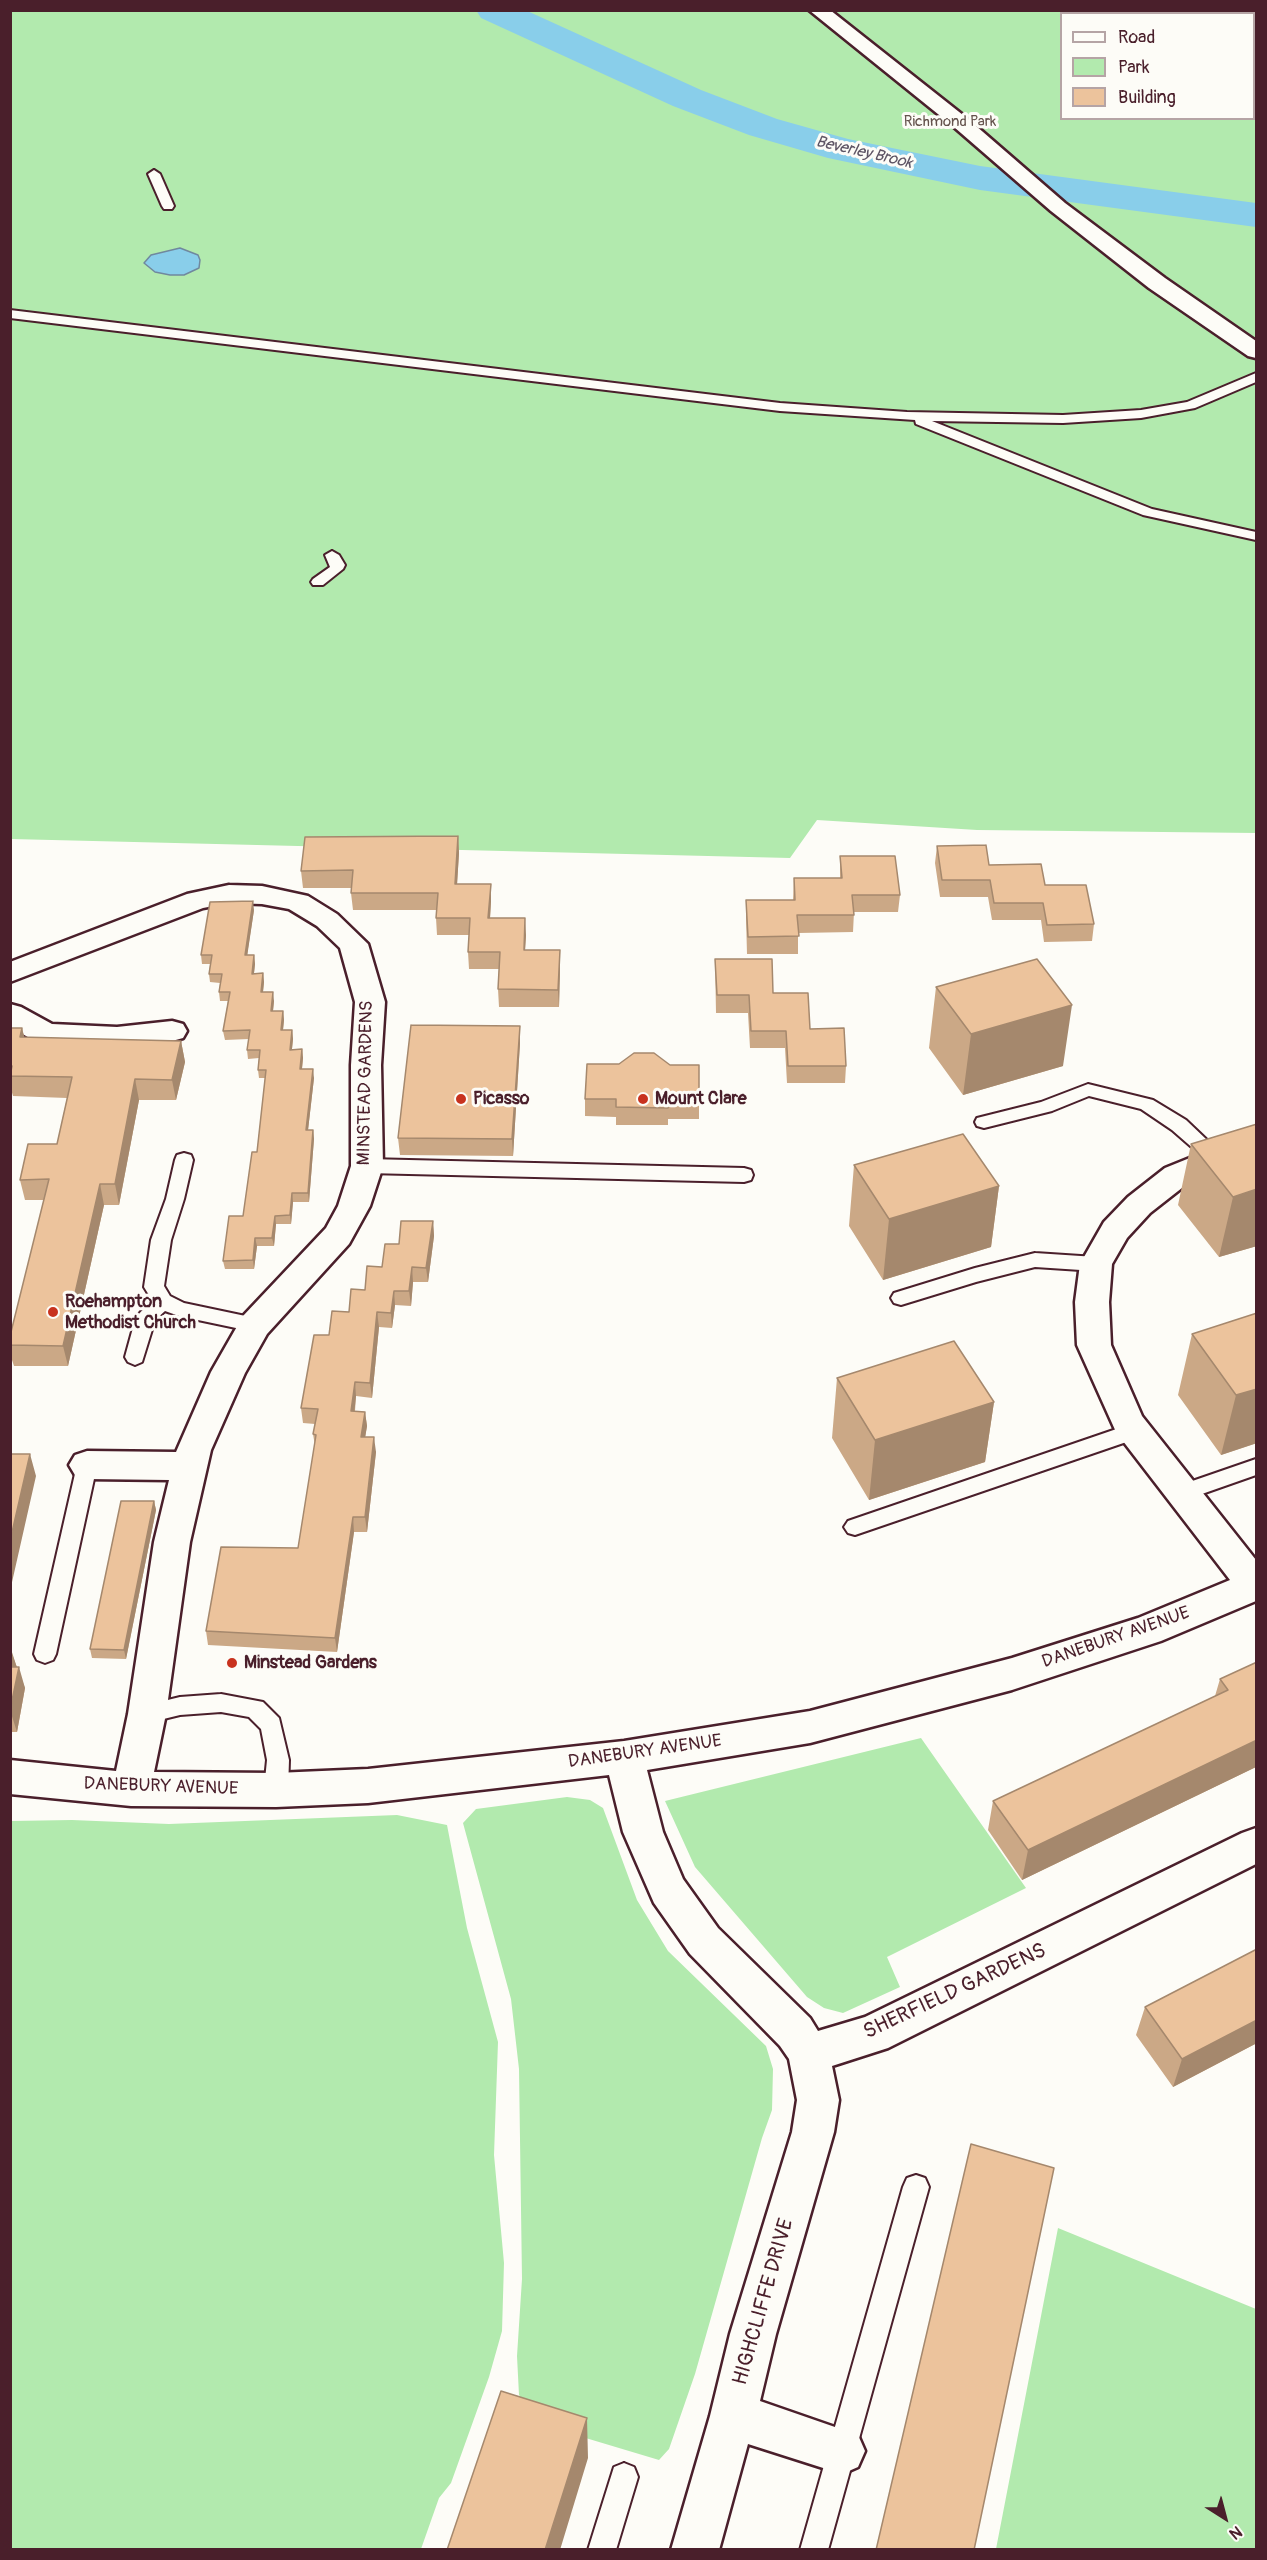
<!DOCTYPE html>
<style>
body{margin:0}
#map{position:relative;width:1267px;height:2560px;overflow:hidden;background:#fdfcf7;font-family:Pangolin,sans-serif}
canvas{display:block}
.frame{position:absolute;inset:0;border:12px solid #4a1f2b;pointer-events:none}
.legend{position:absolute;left:1060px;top:12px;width:195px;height:108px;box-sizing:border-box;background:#fdfcf7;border:2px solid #b5a4a5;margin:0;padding:8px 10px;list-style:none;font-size:18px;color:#4a1f2b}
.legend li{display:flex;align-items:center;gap:12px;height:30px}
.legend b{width:30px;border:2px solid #b5a4a5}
.north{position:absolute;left:1195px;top:2488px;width:60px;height:60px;-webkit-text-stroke:4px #fdfcf7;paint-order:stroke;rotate:144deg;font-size:16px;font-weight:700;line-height:24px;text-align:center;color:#4a1f2b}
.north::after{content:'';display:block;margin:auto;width:21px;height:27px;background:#4a1f2b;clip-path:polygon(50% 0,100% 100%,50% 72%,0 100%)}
</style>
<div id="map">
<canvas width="1267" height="2560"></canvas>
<div class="frame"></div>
<ul class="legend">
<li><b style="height:8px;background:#fdfcf7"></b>Road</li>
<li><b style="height:16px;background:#b2eaae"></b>Park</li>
<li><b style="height:16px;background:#ecc39c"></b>Building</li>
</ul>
<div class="north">N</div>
</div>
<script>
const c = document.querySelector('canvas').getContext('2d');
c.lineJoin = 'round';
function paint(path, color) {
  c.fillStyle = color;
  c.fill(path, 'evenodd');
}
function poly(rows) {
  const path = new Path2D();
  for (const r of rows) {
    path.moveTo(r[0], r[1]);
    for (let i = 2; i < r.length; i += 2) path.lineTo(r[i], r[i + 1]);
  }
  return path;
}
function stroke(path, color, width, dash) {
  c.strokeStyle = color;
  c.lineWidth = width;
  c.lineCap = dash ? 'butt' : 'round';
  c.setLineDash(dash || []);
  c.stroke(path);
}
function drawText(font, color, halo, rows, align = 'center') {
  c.font = font + ' Pangolin,sans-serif';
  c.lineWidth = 6;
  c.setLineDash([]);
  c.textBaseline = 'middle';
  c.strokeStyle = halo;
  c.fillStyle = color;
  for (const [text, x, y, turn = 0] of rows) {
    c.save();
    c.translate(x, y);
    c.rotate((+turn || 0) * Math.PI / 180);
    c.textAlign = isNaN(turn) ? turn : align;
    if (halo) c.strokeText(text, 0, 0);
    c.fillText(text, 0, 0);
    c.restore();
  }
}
const green = poly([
 [11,11,1256,11,1256,833,977,830,817,820,790,858,11,839],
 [1062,14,1254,14,1254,118,1062,118],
 [921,1738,1026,1888,887,1957,900,1987,843,2013,824,2008,807,1997,695,1867,665,1801],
 [567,1797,590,1800,603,1808,637,1900,668,1951,766,2046,773,2069,772,2110,762,2138,695,2374,669,2449,659,2460,569,2433,535,2419,519,2395,517,2356,522,2279,519,2069,511,1999,463,1823,476,1809],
 [397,1815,447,1825,467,1928,498,2042,494,2155,504,2263,502,2331,489,2377,451,2483,439,2498,421,2549,11,2549,11,1821,72,1820,169,1824],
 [1058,2228,1256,2309,1256,2549,996,2549]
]);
const water = poly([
 [180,248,198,255,200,260,199,268,184,275,170,275,155,272,144,263,151,255,180,248]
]);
const river = poly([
 [476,10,525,10,701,90,777,119,848,139,980,166,1256,203,1256,227,980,190,828,158,749,135,673,106,481,18,476,10]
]);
const service = poly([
 [154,170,160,174,174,206,172,209,164,209,162,206,148,174,154,170],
 [10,310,780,403,907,412,1063,415,1141,410,1187,402,1256,373,1256,382,1195,408,1141,418,1063,423,932,421,1152,509,1256,532,1256,540,1143,515,916,424,915,420,780,411,10,318,10,310],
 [332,551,339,555,345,565,343,569,323,585,313,585,311,582,313,579,330,567,325,555,332,551],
 [1088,1084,1153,1100,1186,1120,1227,1159,1225,1164,1218,1166,1211,1164,1172,1130,1141,1109,1089,1096,1052,1111,984,1128,977,1126,975,1122,977,1118,1041,1102,1088,1084],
 [184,1153,191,1155,193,1160,184,1199,171,1240,164,1286,170,1296,184,1303,255,1318,262,1320,265,1325,262,1330,255,1332,179,1316,165,1311,155,1320,142,1362,135,1365,128,1362,125,1357,136,1317,152,1300,144,1287,151,1240,166,1199,175,1160,177,1155,184,1153],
 [367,1159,744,1168,751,1170,753,1175,751,1180,744,1182,367,1173,360,1171,358,1166,360,1161,367,1159],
 [1035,1253,1096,1257,1103,1259,1106,1264,1103,1269,1096,1271,1035,1267,976,1282,901,1305,894,1303,891,1298,894,1293,975,1268,1035,1253],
 [1134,1423,1141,1425,1144,1431,1141,1437,855,1535,848,1533,844,1527,848,1521,1134,1423],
 [87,1457,94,1459,97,1465,56,1654,53,1660,45,1663,37,1660,34,1654,77,1465,80,1459,87,1457],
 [1256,1459,1256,1475,1182,1501,1175,1499,1172,1493,1175,1487,1256,1459],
 [221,1694,263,1702,279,1718,289,1760,288,1790,284,1797,276,1800,268,1797,264,1790,267,1760,261,1729,249,1717,221,1712,180,1715,147,1723,139,1721,136,1714,139,1707,180,1697,221,1694],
 [916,2175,925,2178,929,2187,828,2550,800,2550,903,2187,907,2178,916,2175],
 [624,2463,634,2467,638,2477,616,2550,588,2550,614,2467,624,2463]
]);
const minor = poly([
 [809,10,830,10,968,119,1065,203,1165,278,1256,341,1256,358,1248,356,1149,288,1051,211,954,127,809,10],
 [229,885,262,886,308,896,337,914,368,944,385,1002,381,1065,383,1166,370,1206,349,1244,267,1334,245,1373,211,1450,190,1542,166,1714,154,1772,276,1773,368,1769,624,1741,810,1711,1012,1658,1138,1618,1230,1580,1116,1432,1077,1345,1075,1302,1080,1264,1104,1222,1128,1197,1165,1168,1207,1151,1256,1141,1256,1163,1224,1169,1187,1184,1150,1213,1127,1238,1112,1264,1109,1302,1111,1345,1142,1416,1256,1560,1256,1601,1161,1641,1012,1690,810,1743,647,1770,663,1832,683,1879,718,1928,810,2018,818,2031,865,2017,1242,1833,1256,1828,1256,1864,888,2048,832,2066,839,2100,834,2132,776,2334,760,2401,858,2435,865,2451,858,2467,842,2474,748,2444,719,2550,671,2550,710,2416,730,2334,792,2132,797,2100,789,2059,780,2046,690,1954,654,1903,623,1832,609,1775,368,1803,276,1807,131,1806,10,1794,10,1760,116,1771,128,1714,154,1542,169,1480,87,1479,75,1475,69,1465,75,1455,87,1451,176,1452,211,1372,243,1316,326,1228,338,1206,351,1166,351,1065,355,1002,340,948,317,926,289,909,262,904,229,903,203,908,10,982,10,962,187,894,229,885],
 [10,1004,21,1007,52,1024,117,1027,172,1021,183,1024,187,1031,183,1038,172,1041,117,1047,46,1044,35,1041,10,1027,10,1004]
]);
const wall = poly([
 [458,836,459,853,457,884,491,901,490,918,526,935,525,950,560,967,559,1007,499,1007,498,989,499,969,469,969,468,952,469,935,437,935,436,918,437,910,353,910,351,893,351,888,303,888,301,871],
 [937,846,989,865,1094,924,1092,941,1044,942,1041,920,992,920,988,897,940,897,935,863],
 [840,856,900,895,898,912,854,912,853,932,798,933,798,954,747,954,746,917,746,900,793,900,794,878,840,878],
 [254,910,247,955,254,955,255,964,254,973,263,973,264,982,263,992,274,1001,273,1011,283,1011,284,1020,283,1030,292,1030,293,1039,292,1049,302,1049,303,1058,302,1069,314,1078,308,1130,313,1130,314,1139,309,1202,293,1202,291,1224,276,1224,274,1246,257,1246,254,1269,225,1269,223,1261,243,1216,257,1152,265,1078,259,1078,258,1070,259,1058,248,1059,247,1050,249,1039,225,1040,223,1031,228,1001,220,1001,219,992,220,983,210,982,209,974,210,964,202,964,201,955],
 [715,959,773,993,846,1066,845,1083,787,1083,785,1048,750,1048,748,1013,716,1013],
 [936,987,1063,1066,963,1095,929,1048],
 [520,1026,520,1043,513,1156,400,1155,398,1138],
 [10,1028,22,1028,24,1037,181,1041,185,1062,176,1100,139,1100,119,1205,104,1205,68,1366,14,1366,10,1354,10,1336,44,1200,25,1200,20,1180,57,1144,67,1098,13,1096,10,1086],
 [670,1065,699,1065,699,1119,668,1119,668,1125,616,1125,616,1117,585,1116,585,1099],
 [1257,1124,1257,1246,1219,1257,1178,1205,1191,1144],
 [854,1165,999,1186,991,1247,883,1280,849,1226],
 [433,1221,434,1236,428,1282,413,1282,411,1306,395,1305,392,1328,379,1327,372,1398,356,1396,355,1411,365,1412,367,1426,365,1437,376,1452,367,1532,354,1532,337,1652,208,1645,206,1631,298,1548,315,1446,313,1434,315,1424,303,1423,301,1408,329,1335,349,1312,399,1244],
 [1257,1313,1257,1443,1221,1455,1178,1395,1192,1334],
 [837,1378,994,1402,985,1462,869,1500,832,1438],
 [154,1501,156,1510,126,1659,92,1658,90,1649],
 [10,1649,25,1688,17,1732,10,1732],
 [1257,1662,1257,1764,1256,1767,1022,1880,988,1830,993,1801,1215,1696,1220,1679],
 [1257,1949,1257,2043,1173,2087,1136,2035,1145,2007]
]);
const shadedWall = poly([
 [458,836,459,853,456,901,455,884],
 [491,884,491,901,489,935,488,918],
 [253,901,254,910,246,964,245,955],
 [525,918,526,935,524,967,524,950],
 [560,950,560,967,559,1007,558,990],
 [254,955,255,964,253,982,252,974],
 [263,973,264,982,262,1001,261,992],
 [273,992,274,1001,272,1020,271,1011],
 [1072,1005,1063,1066,963,1095,971,1034],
 [283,1011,284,1020,282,1039,281,1030],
 [520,1026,520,1043,513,1156,512,1139],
 [22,1028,27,1048,20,1037],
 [292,1030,293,1039,291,1058,290,1050],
 [181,1041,185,1062,176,1100,172,1080],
 [302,1049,303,1058,301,1078,300,1069],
 [313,1069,314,1078,307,1139,306,1130],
 [135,1079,139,1100,119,1205,115,1184],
 [313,1130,314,1139,309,1202,308,1193],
 [100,1184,104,1205,68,1366,63,1346],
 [999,1186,991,1247,883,1280,889,1219],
 [1257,1189,1257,1246,1219,1257,1233,1197],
 [292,1193,293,1202,291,1224,290,1215],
 [275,1216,276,1224,274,1246,272,1238],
 [433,1221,434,1236,428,1282,426,1268],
 [255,1238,257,1246,254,1269,253,1260],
 [412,1267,413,1282,411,1306,409,1291],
 [394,1291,395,1305,392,1328,391,1313],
 [377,1312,379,1327,372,1398,370,1383],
 [355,1382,356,1396,353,1425,351,1411],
 [1257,1389,1257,1443,1221,1455,1236,1395],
 [994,1402,985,1462,869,1500,875,1440],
 [365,1412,367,1426,363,1451,361,1437],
 [374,1437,376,1452,367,1532,365,1517],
 [30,1454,36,1476,10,1591,10,1541],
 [154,1501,156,1510,126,1659,124,1650],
 [353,1517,354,1532,337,1652,335,1638],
 [11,1649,18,1671,10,1674,10,1653],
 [19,1667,25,1688,17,1732,10,1710],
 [1257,1725,1257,1764,1256,1767,1022,1880,1028,1850],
 [1257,2020,1257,2043,1173,2087,1182,2059],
 [587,2418,588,2458,560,2550,545,2550]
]);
const building = poly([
 [458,836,455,884,491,884,488,918,525,918,524,950,560,950,558,990,498,989,500,952,468,952,470,918,436,918,438,893,351,893,353,870,301,871,305,837,458,836],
 [986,845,989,865,1041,864,1045,885,1086,885,1094,924,1047,925,1043,903,994,903,990,880,942,880,937,846,986,845],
 [840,856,895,856,900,895,852,895,854,915,797,915,799,936,748,937,746,900,795,900,794,878,842,878,840,856],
 [253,901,245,955,254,955,252,974,263,973,261,992,273,992,271,1011,283,1011,281,1030,292,1030,290,1050,302,1049,300,1069,313,1069,306,1130,313,1130,308,1193,292,1193,290,1215,275,1216,272,1238,255,1238,253,1260,223,1261,229,1216,243,1216,252,1152,257,1152,266,1070,258,1070,260,1050,247,1050,250,1030,223,1031,230,992,219,992,222,974,209,974,212,955,201,955,210,902,253,901],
 [715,959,772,959,773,993,808,993,810,1029,844,1028,846,1066,788,1066,786,1031,751,1031,749,995,717,995,715,959],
 [1037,959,1072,1005,971,1034,936,987,1037,959],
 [411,1025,520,1026,512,1139,398,1138,411,1025],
 [10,1028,22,1028,20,1037,181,1041,172,1080,135,1079,115,1184,100,1184,63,1346,10,1345,10,1336,49,1179,20,1180,28,1144,57,1144,72,1077,10,1076,12,1066,10,1066,10,1028],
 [634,1053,654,1053,670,1065,699,1065,699,1102,668,1101,668,1108,616,1107,616,1099,585,1099,587,1064,619,1064,634,1053],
 [1257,1124,1257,1189,1233,1197,1191,1144,1257,1124],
 [963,1134,999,1186,889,1219,854,1165,963,1134],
 [401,1221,433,1221,426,1268,412,1267,409,1291,394,1291,391,1313,377,1312,370,1383,355,1382,351,1411,365,1412,361,1437,374,1437,365,1517,353,1517,335,1638,206,1631,221,1547,298,1548,316,1435,313,1434,318,1409,301,1408,314,1335,329,1335,332,1311,349,1312,351,1289,365,1290,367,1266,382,1267,385,1244,399,1244,401,1221],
 [1257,1313,1257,1389,1236,1395,1192,1334,1257,1313],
 [954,1341,994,1402,875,1440,837,1378,954,1341],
 [10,1454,30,1454,10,1541,10,1454],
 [121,1501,154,1501,124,1650,90,1649,121,1501],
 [1257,1662,1257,1740,1028,1850,993,1801,1228,1690,1220,1679,1257,1662],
 [10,1667,19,1667,10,1710,10,1667],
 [1257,1949,1257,2020,1182,2059,1145,2007,1257,1949],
 [971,2144,1054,2168,974,2550,876,2550,971,2144],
 [501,2391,587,2418,545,2550,447,2550,501,2391]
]);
const markers = [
 [461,1099,6,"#c8321e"],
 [643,1099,6,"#c8321e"],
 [53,1312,6,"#c8321e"],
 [232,1663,6,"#c8321e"]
];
const farParknames = [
 ["Richmond Park",950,122]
];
const farWaternames = [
 ["Beverley Brook",864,153,13]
];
const streetNames = [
 ["MINSTEAD GARDENS",366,1083,-89],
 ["DANEBURY AVENUE",1116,1638,-19],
 ["DANEBURY AVENUE",645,1752,-8],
 ["DANEBURY AVENUE",161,1787,2]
];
const poiNames = [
 ["Picasso",473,1099],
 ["Mount Clare",655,1099],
 ["Roehampton",65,1302],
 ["Methodist Church",65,1323],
 ["Minstead Gardens",244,1663]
];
const nearStreetnames = [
 ["SHERFIELD GARDENS",955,1992,-25],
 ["HIGHCLIFFE DRIVE",764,2302,-74]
];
paint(green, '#b2eaae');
paint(water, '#89ceea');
stroke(water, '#70889e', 1.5);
paint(river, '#89ceea');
stroke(service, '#4a1f2b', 4);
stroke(minor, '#4a1f2b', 5);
paint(service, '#fdfcf7');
paint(minor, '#fdfcf7');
paint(wall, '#cba886');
paint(shadedWall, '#a5886d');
paint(building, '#ecc39c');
stroke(building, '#a5886d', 1.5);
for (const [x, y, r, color] of markers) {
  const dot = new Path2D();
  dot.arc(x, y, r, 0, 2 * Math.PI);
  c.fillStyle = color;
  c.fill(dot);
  stroke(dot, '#fdfcf7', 2);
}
drawText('15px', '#64524c', '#fdfcf7', farParknames);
drawText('italic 16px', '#5d5464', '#fdfcf7', farWaternames);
drawText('18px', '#4a1f2b', '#fdfcf7', streetNames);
drawText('bold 18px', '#4a1f2b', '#fdfcf7', poiNames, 'left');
drawText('21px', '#4a1f2b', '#fdfcf7', nearStreetnames);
</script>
